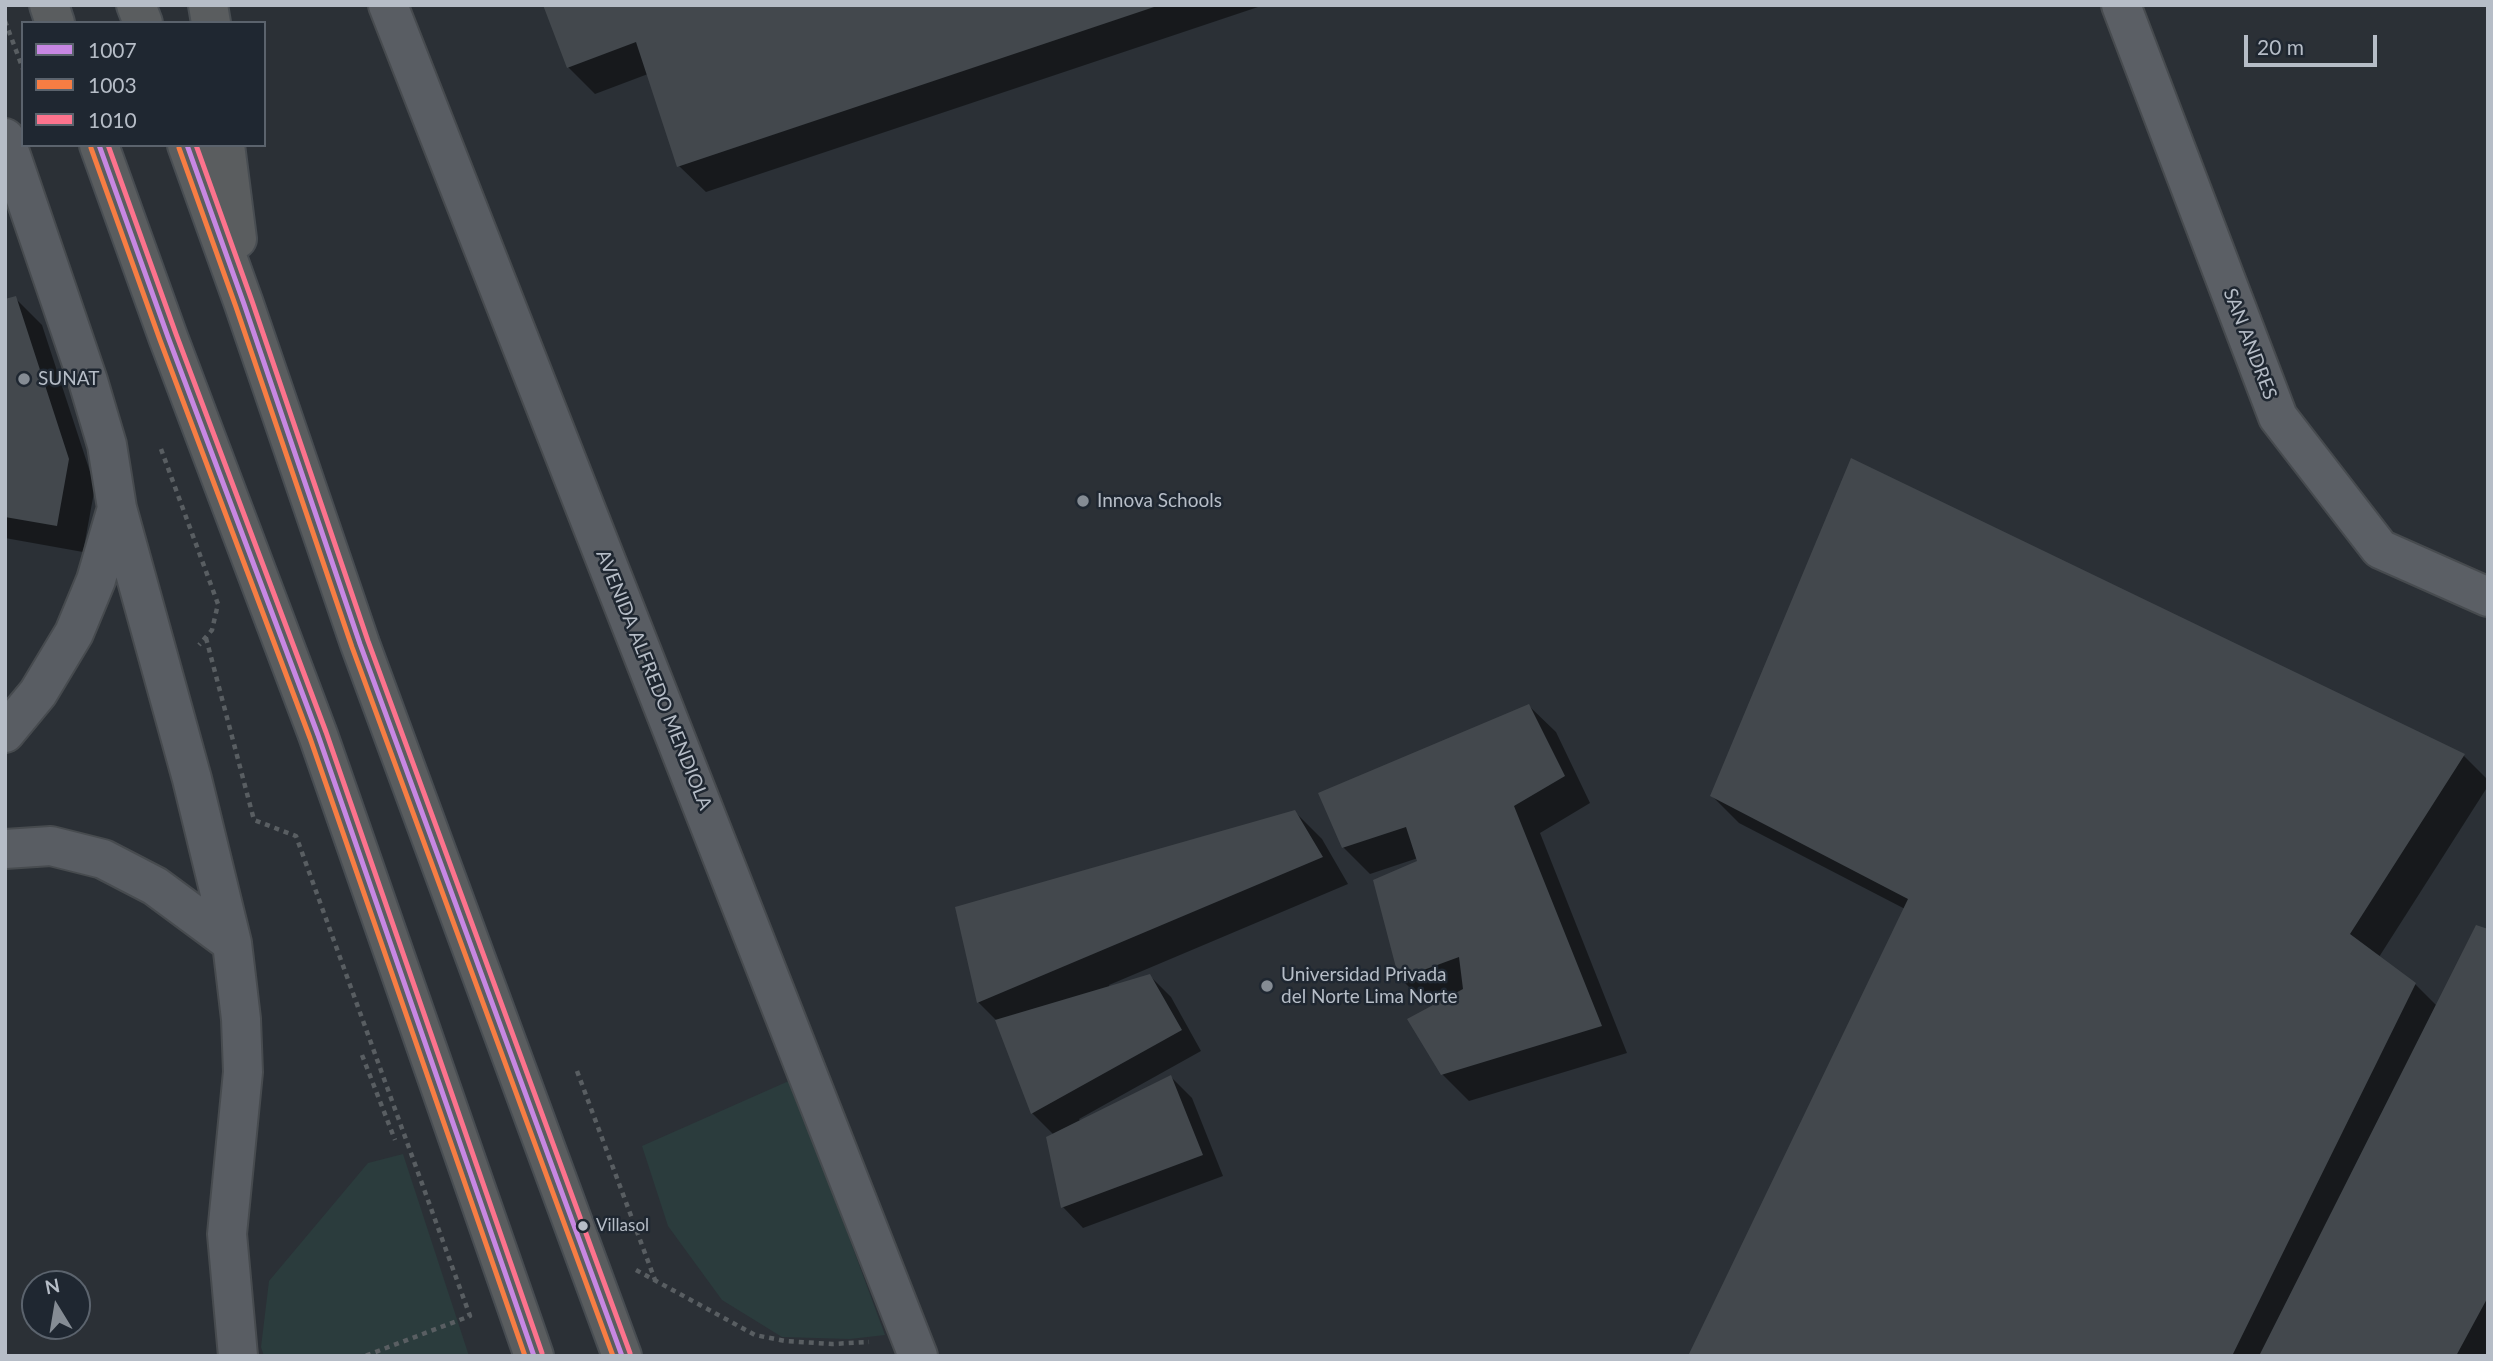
<!DOCTYPE html>
<style>
body{margin:0}
#map{position:relative;width:2493px;height:1361px;overflow:hidden;background:#2b3036;font-family:Lato,sans-serif}
canvas{display:block}
.frame{position:absolute;inset:0;border:7px solid #b6bdc7;pointer-events:none}
.legend{position:absolute;left:21px;top:21px;width:245px;height:126px;box-sizing:border-box;background:#1f2731;border:2px solid #5b636d;margin:0;padding:9px 12px;list-style:none;font-size:21px;color:#b6bdc7}
.legend li{display:flex;align-items:center;gap:14px;height:35px}
.legend b{width:35px;border:2px solid #5b636d}
.north{position:absolute;left:21px;top:1270px;width:70px;height:70px;box-sizing:border-box;background:#1f2731;border:2px solid #5b636d;border-radius:50%;rotate:349deg;font-size:19px;font-weight:700;line-height:28px;text-align:center;color:#b6bdc7}
.north::after{content:'';display:block;margin:auto;width:24px;height:32px;background:#858c94;clip-path:polygon(50% 0,100% 100%,50% 72%,0 100%)}
.scale{position:absolute;left:2244px;top:35px;width:133px;height:32px;box-sizing:border-box;border:4px solid #b6bdc7;border-top:0;padding-left:9px;font-size:21px;line-height:24px;white-space:nowrap;color:#b6bdc7;-webkit-text-stroke:5px #1f2731;paint-order:stroke}
</style>
<div id="map">
<canvas width="2493" height="1361"></canvas>
<div class="frame"></div>
<ul class="legend">
<li><b style="height:9px;background:#c787e3"></b>1007</li>
<li><b style="height:9px;background:#f77d43"></b>1003</li>
<li><b style="height:9px;background:#fc738d"></b>1010</li>
</ul>
<div class="north">N</div>
<div class="scale">20 m</div>
</div>
<script>
const c = document.querySelector('canvas').getContext('2d');
c.lineJoin = 'round';
function paint(path, color) {
  c.fillStyle = color;
  c.fill(path, 'evenodd');
}
function poly(rows) {
  const path = new Path2D();
  for (const r of rows) {
    path.moveTo(r[0], r[1]);
    for (let i = 2; i < r.length; i += 2) path.lineTo(r[i], r[i + 1]);
  }
  return path;
}
function stroke(path, color, width, dash) {
  c.strokeStyle = color;
  c.lineWidth = width;
  c.lineCap = dash ? 'butt' : 'round';
  c.setLineDash(dash || []);
  c.stroke(path);
}
function drawText(font, color, halo, rows, align = 'center') {
  c.font = font + ' Lato,sans-serif';
  c.lineWidth = 5;
  c.setLineDash([]);
  c.textBaseline = 'middle';
  c.strokeStyle = halo;
  c.fillStyle = color;
  for (const [text, x, y, turn = 0] of rows) {
    c.save();
    c.translate(x, y);
    c.rotate((+turn || 0) * Math.PI / 180);
    c.textAlign = isNaN(turn) ? turn : align;
    if (halo) c.strokeText(text, 0, 0);
    c.fillText(text, 0, 0);
    c.restore();
  }
}
const green = poly([
 [791,1080,885,1335,850,1339,782,1337,722,1300,668,1226,642,1146],
 [403,1154,469,1356,264,1356,261,1347,269,1281,368,1163]
]);
const shadow = poly([
 [545,5,1264,5,706,192,679,166,648,74,595,94,568,67],
 [15,298,42,325,95,487,83,552,5,538,5,301],
 [1529,706,1556,732,1590,803,1540,833,1627,1053,1469,1101,1442,1074,1446,998,1427,1005,1400,978,1419,863,1418,858,1370,874,1343,847],
 [2464,756,2488,780,2488,786,2379,957,2415,984,2437,1006,2488,931,2488,1356,1689,1356,1905,909,1739,823,1712,796],
 [1295,812,1322,839,1348,884,1109,985,1110,988,1150,976,1171,997,1201,1051,1079,1119,1081,1122,1171,1077,1192,1098,1223,1176,1083,1228,1063,1207,1048,1138,1054,1135,1032,1113,997,1021,978,1002]
]);
const building = poly([
 [543,5,1157,5,1157,6,677,167,636,42,567,68],
 [16,296,69,459,57,526,5,517,5,299],
 [1851,458,2465,754,2350,934,2416,983,2232,1356,1688,1356,1908,899,1710,796],
 [1529,704,1565,776,1514,806,1602,1026,1441,1075,1407,1019,1463,989,1459,957,1399,979,1373,880,1417,861,1406,827,1342,848,1318,793],
 [1295,810,1323,857,977,1003,955,907],
 [2476,925,2488,929,2488,1297,2456,1356,2259,1356],
 [1150,974,1182,1030,1031,1114,995,1020],
 [1171,1075,1203,1155,1061,1208,1046,1137]
]);
const path = poly([
 [5,21,23,69],
 [161,449,218,604,212,630,199,645],
 [206,638,254,820,296,836,470,1316,365,1356],
 [362,1055,395,1140],
 [577,1071,655,1280],
 [636,1270,755,1335,785,1341,832,1344,869,1342]
]);
const street = poly([
 [2121,5,2278,417,2380,549,2488,597]
]);
const secondary = poly([
 [388,5,918,1356],
 [5,138,88,381,107,445,117,508,192,779,232,943,241,1019,243,1072,227,1234,238,1356],
 [5,733,38,693,74,633,96,580,117,508],
 [5,849,51,846,103,859,155,886,232,943]
]);
const highway = poly([
 [49,5,55,23],
 [136,5,143,23],
 [208,5,211,23],
 [99,145,168,337,318,735,534,1356],
 [187,145,244,304,360,644,622,1356],
 [225,145,237,239]
]);
const bus1 = poly([
 [99,145,168,337,318,735,534,1356],
 [187,145,244,304,360,644,622,1356]
]);
const bus2 = poly([
 [91,148,160,340,310,738,525,1356],
 [179,148,236,307,352,647,613,1356]
]);
const bus3 = poly([
 [108,145,176,334,326,732,542,1353],
 [196,145,252,301,368,641,630,1353]
]);
const markers = [
 [24,379,7,"#858c94"],
 [1083,501,7,"#858c94"],
 [1267,986,7,"#858c94"],
 [583,1226,6,"#b6bdc7"]
];
const busNames = [
 ["Villasol",596,1226]
];
const streetNames = [
 ["SAN ANDRES",2250,344,69],
 ["AVENIDA ALFREDO MENDIOLA",654,680,68]
];
const poiNames = [
 ["SUNAT",38,379],
 ["Innova Schools",1097,501],
 ["Universidad Privada",1281,975],
 ["del Norte Lima Norte",1281,997]
];
paint(green, '#2b3c3d');
paint(shadow, '#0007');
paint(building, '#43484d');
stroke(street, '#474b4f', 42);
stroke(secondary, '#474b4f', 42);
stroke(highway, '#484d52', 42);
stroke(path, '#595e62', 4.5, [5, 5]);
stroke(street, '#5b5f65', 38);
stroke(secondary, '#595d63', 38);
stroke(highway, '#5a5d5f', 38);
stroke(bus1, '#c787e3', 5);
stroke(bus2, '#f77d43', 5);
stroke(bus3, '#fc738d', 5);
for (const [x, y, r, color] of markers) {
  const dot = new Path2D();
  dot.arc(x, y, r, 0, 2 * Math.PI);
  c.fillStyle = color;
  c.fill(dot);
  stroke(dot, '#1f2731', 2.5);
}
drawText('17px', '#b6bdc7', '#1f2731', busNames, 'left');
drawText('19px', '#b6bdc7', '#1f2731', streetNames);
drawText('19px', '#b6bdc7', '#1f2731', poiNames, 'left');
</script>
